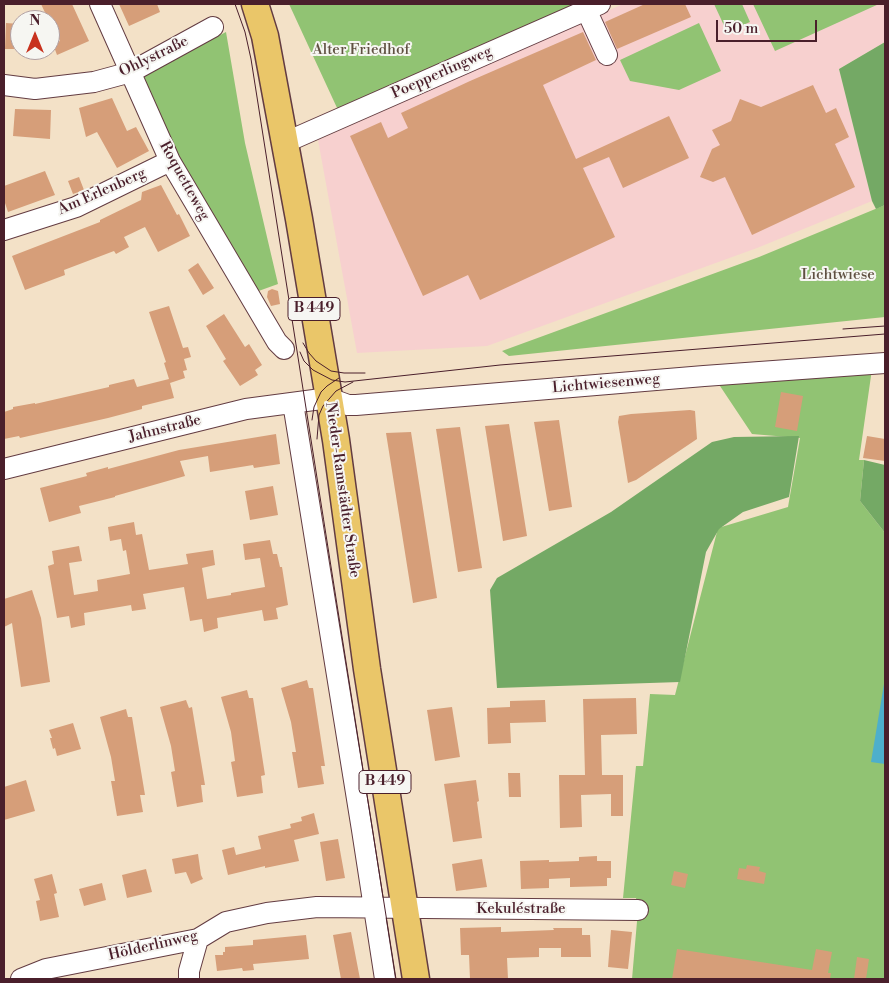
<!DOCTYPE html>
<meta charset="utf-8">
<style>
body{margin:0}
#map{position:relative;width:889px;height:983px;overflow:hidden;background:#f3e1c7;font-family:"Libre Bodoni",serif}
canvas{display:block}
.frame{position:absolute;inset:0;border:5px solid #4a1f2b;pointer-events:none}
.north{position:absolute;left:10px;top:10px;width:50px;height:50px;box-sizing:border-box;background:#f6f6f2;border:1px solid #b1a0a2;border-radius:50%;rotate:0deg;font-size:14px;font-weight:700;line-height:20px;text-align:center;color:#4a1f2b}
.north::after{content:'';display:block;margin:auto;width:18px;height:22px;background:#c8321e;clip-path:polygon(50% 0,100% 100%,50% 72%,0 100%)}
.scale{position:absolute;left:716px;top:20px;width:101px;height:22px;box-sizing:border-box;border:2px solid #4a1f2b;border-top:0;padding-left:6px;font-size:15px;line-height:18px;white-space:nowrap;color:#4a1f2b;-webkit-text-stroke:4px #f6f6f2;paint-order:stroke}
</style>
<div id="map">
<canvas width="889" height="983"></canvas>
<div class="frame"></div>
<div class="north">N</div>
<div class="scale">50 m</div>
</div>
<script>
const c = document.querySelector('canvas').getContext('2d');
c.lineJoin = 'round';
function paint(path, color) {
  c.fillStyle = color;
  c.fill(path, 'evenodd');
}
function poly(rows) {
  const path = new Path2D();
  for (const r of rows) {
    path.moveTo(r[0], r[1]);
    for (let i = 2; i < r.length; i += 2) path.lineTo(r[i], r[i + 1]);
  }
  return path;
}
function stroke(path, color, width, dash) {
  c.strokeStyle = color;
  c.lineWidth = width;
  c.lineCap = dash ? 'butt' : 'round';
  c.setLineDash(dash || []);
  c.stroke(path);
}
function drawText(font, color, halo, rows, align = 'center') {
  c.font = font + ' "Libre Bodoni",serif';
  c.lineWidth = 4;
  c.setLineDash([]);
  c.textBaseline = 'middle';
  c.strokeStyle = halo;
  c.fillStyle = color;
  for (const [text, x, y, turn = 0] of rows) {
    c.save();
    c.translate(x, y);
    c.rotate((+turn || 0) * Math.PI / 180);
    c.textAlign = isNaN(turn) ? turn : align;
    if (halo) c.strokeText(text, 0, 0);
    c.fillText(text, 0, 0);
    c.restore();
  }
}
const built = poly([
 [623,4,885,4,885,42,839,69,872,201,757,248,487,346,357,353,318,140]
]);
const green = poly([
 [289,4,580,4,338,110],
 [714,4,742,4,750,22,727,32],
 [753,4,879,4,775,51],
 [699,23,721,71,679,90,630,81,620,60],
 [226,32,245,143,278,284,253,293,176,159,142,75],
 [885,205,885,317,509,356,502,351,759,257],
 [872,369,859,460,864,460,860,501,885,533,885,979,632,979,638,910,636,898,623,898,636,766,643,766,650,694,675,695,718,528,788,507,800,438,752,434,716,380]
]);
const forest = poly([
 [885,42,885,205,876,209,872,201,839,69],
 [799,436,789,497,743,512,719,529,706,552,680,682,497,688,490,590,497,578,611,512,712,442,734,437],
 [864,460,885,465,885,533,860,501]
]);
const water = poly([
 [885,678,885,764,871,762]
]);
const building = poly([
 [41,4,72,4,89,41,57,55,53,44,60,41,50,18,48,19],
 [119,4,157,4,160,12,129,26],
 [645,4,685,4,691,17,617,49,605,22],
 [6,23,20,24,20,49,5,49],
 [583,32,596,60,543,85,576,159,669,116,689,158,623,188,609,157,583,168,615,237,480,300,468,275,423,296,350,136,381,122,388,138,408,128,401,113,470,81],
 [813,85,826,113,836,108,849,137,835,144,855,187,752,235,725,177,713,182,700,177,712,149,720,145,712,130,731,121,740,99,761,107],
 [112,98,127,131,136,127,149,151,117,168,97,132,86,137,79,108],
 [15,109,51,110,50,139,13,136],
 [45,171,55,195,8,212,4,200,4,186],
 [79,177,84,190,73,194,68,181],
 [161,185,177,215,179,214,190,236,158,252,145,227,124,237,129,247,116,254,114,251,64,270,65,275,25,290,12,256,100,222,100,220,141,200,142,192],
 [198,263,214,288,203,295,188,270],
 [272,289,278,291,280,304,271,306,267,297,268,291],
 [169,306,183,348,188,347,191,357,184,359,187,370,183,371,185,378,170,383,174,398,142,406,142,409,108,418,20,438,19,436,4,439,4,412,13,409,13,407,35,403,35,404,109,387,109,385,134,379,137,387,169,379,164,363,166,362,149,312],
 [224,314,245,347,249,344,262,365,255,370,258,375,240,386,223,361,226,359,206,326],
 [781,392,803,396,797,431,775,427],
 [690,410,695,411,697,439,636,480,628,483,618,422,619,416,631,414],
 [559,420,572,507,549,511,534,422],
 [509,424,527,536,503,541,485,426],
 [460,427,482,568,458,572,436,429],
 [411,432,437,598,413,603,386,433],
 [276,434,280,464,254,468,253,465,210,472,208,456,180,461,185,476,115,496,115,497,79,506,81,513,49,522,40,488,87,476,86,473,108,467,108,469,179,450],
 [867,436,885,439,885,461,863,458],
 [273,486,278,515,250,520,245,491],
 [134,522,136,535,142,534,149,570,188,564,186,554,213,550,215,565,202,568,207,599,231,595,231,593,265,587,260,558,245,560,243,544,270,540,273,554,277,554,280,567,282,567,288,605,276,608,278,619,264,621,262,610,217,618,218,628,204,632,202,619,190,621,184,587,143,594,146,609,132,611,131,605,84,613,85,625,71,628,69,616,57,618,48,566,54,564,52,551,79,546,82,561,69,563,74,595,98,591,97,580,130,574,126,550,123,551,121,539,110,541,108,527],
 [32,590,41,618,50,682,21,687,12,623,4,627,4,599],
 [307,680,309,688,313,688,325,766,321,766,324,784,298,788,292,752,296,752,291,722,281,688],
 [247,690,249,698,253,698,265,775,261,776,263,793,237,797,231,762,235,761,231,732,221,697],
 [636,698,637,734,601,735,602,775,623,775,623,816,611,816,611,794,581,795,582,827,560,828,559,775,585,775,583,699],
 [186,700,189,708,192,707,205,785,201,785,203,802,177,807,171,772,175,771,171,746,160,707],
 [545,700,546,722,510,723,511,743,488,744,487,708,510,707,510,701],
 [452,707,460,757,435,761,427,710],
 [126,709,128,717,132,717,145,795,140,795,143,812,117,816,111,781,115,781,111,757,100,717],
 [73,723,81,749,57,756,55,748,53,749,50,738,52,738,49,730],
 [508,773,520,773,521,797,509,797],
 [26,780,35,811,4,820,4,787],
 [476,780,479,801,477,802,482,838,453,842,444,784],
 [314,813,319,834,294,840,299,861,265,868,265,866,228,875,222,850,234,847,236,855,261,849,258,836,291,828,290,824,302,821,301,817],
 [338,839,345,878,326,881,320,842],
 [198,854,201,875,203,879,191,884,186,872,175,874,172,859],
 [597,856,597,861,611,861,611,878,607,878,607,886,570,887,570,878,549,879,549,888,521,889,520,861,549,860,549,862,579,861,579,857],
 [482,859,487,887,456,891,452,864],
 [747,865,760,867,759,871,766,873,764,884,737,879,739,868,746,869],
 [146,869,152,892,127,898,122,875],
 [674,871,688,874,685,888,671,885],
 [52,874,57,893,54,894,59,917,40,921,36,901,40,900,34,879],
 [102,883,106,900,84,906,79,889],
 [501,927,501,932,554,930,553,928,582,928,582,935,590,935,591,957,561,957,561,948,539,948,539,957,507,958,508,979,470,979,469,955,461,955,460,928],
 [611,930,632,932,628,969,608,967],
 [351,932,360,979,341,979,333,935],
 [306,935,309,959,253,964,254,970,243,971,242,968,217,971,215,955,223,955,223,952,225,952,225,947,253,945,253,940],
 [677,949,812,970,816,949,832,952,828,973,831,973,830,979,672,979],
 [857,957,869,959,866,979,854,979]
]);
const minor = poly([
 [100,4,170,161,277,342,284,349],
 [590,18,607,55],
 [4,85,35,89,94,82,131,72,213,27],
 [284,143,600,4],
 [4,230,76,207,170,161],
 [293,403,362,830,385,979],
 [4,469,246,409,329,398,348,405,356,405,704,376,885,363],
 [21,979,46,969,198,939,226,922,267,913,317,907,638,910],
 [189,979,189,971,198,939]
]);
const major = poly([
 [255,4,265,36,299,219,327,386,336,440,367,669,416,979]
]);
const tram = poly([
 [235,4,245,32,251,59,396,979],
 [843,329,885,326],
 [303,343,309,353,316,361,331,371,344,373,365,373],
 [300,352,304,361,313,370,332,380,345,382,500,365,885,334],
 [312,420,314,407,321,392,327,386,339,378],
 [317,439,319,415,323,406,336,391,353,382]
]);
const shields = [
 [314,309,52],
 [385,782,52]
];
const shieldNames = [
 ["B 449",314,309],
 ["B 449",385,782]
];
const parkNames = [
 ["Alter Friedhof",361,50],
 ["Lichtwiese",838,275]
];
const streetNames = [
 ["Ohlystraße",154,57,-26],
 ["Poepperlingweg",442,73,-24],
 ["Roquetteweg",184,181,61],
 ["Am Erlenberg",102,192,-24],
 ["Lichtwiesenweg",606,384,-5],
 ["Jahnstraße",165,429,-14],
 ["Nieder-Ramstädter Straße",342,490,82],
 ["Kekuléstraße",521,909],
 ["Hölderlinweg",153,946,-13]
];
paint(built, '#f7d0cf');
paint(green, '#91c373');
paint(forest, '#74a965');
paint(water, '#4dafcc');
paint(building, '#d69e79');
stroke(minor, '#633c42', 22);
stroke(major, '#633c42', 29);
stroke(minor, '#fff', 20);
stroke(major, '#eac669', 26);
stroke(tram, '#4a1f2b', 1);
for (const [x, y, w] of shields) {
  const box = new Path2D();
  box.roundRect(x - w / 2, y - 11.5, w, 23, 4);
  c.fillStyle = '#f6f6f2';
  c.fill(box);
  stroke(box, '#4a1f2b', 1);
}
drawText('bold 14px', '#4a1f2b', null, shieldNames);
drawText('15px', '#5f5041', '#f6f6f2', parkNames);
drawText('15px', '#4a1f2b', '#f6f6f2', streetNames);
</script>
